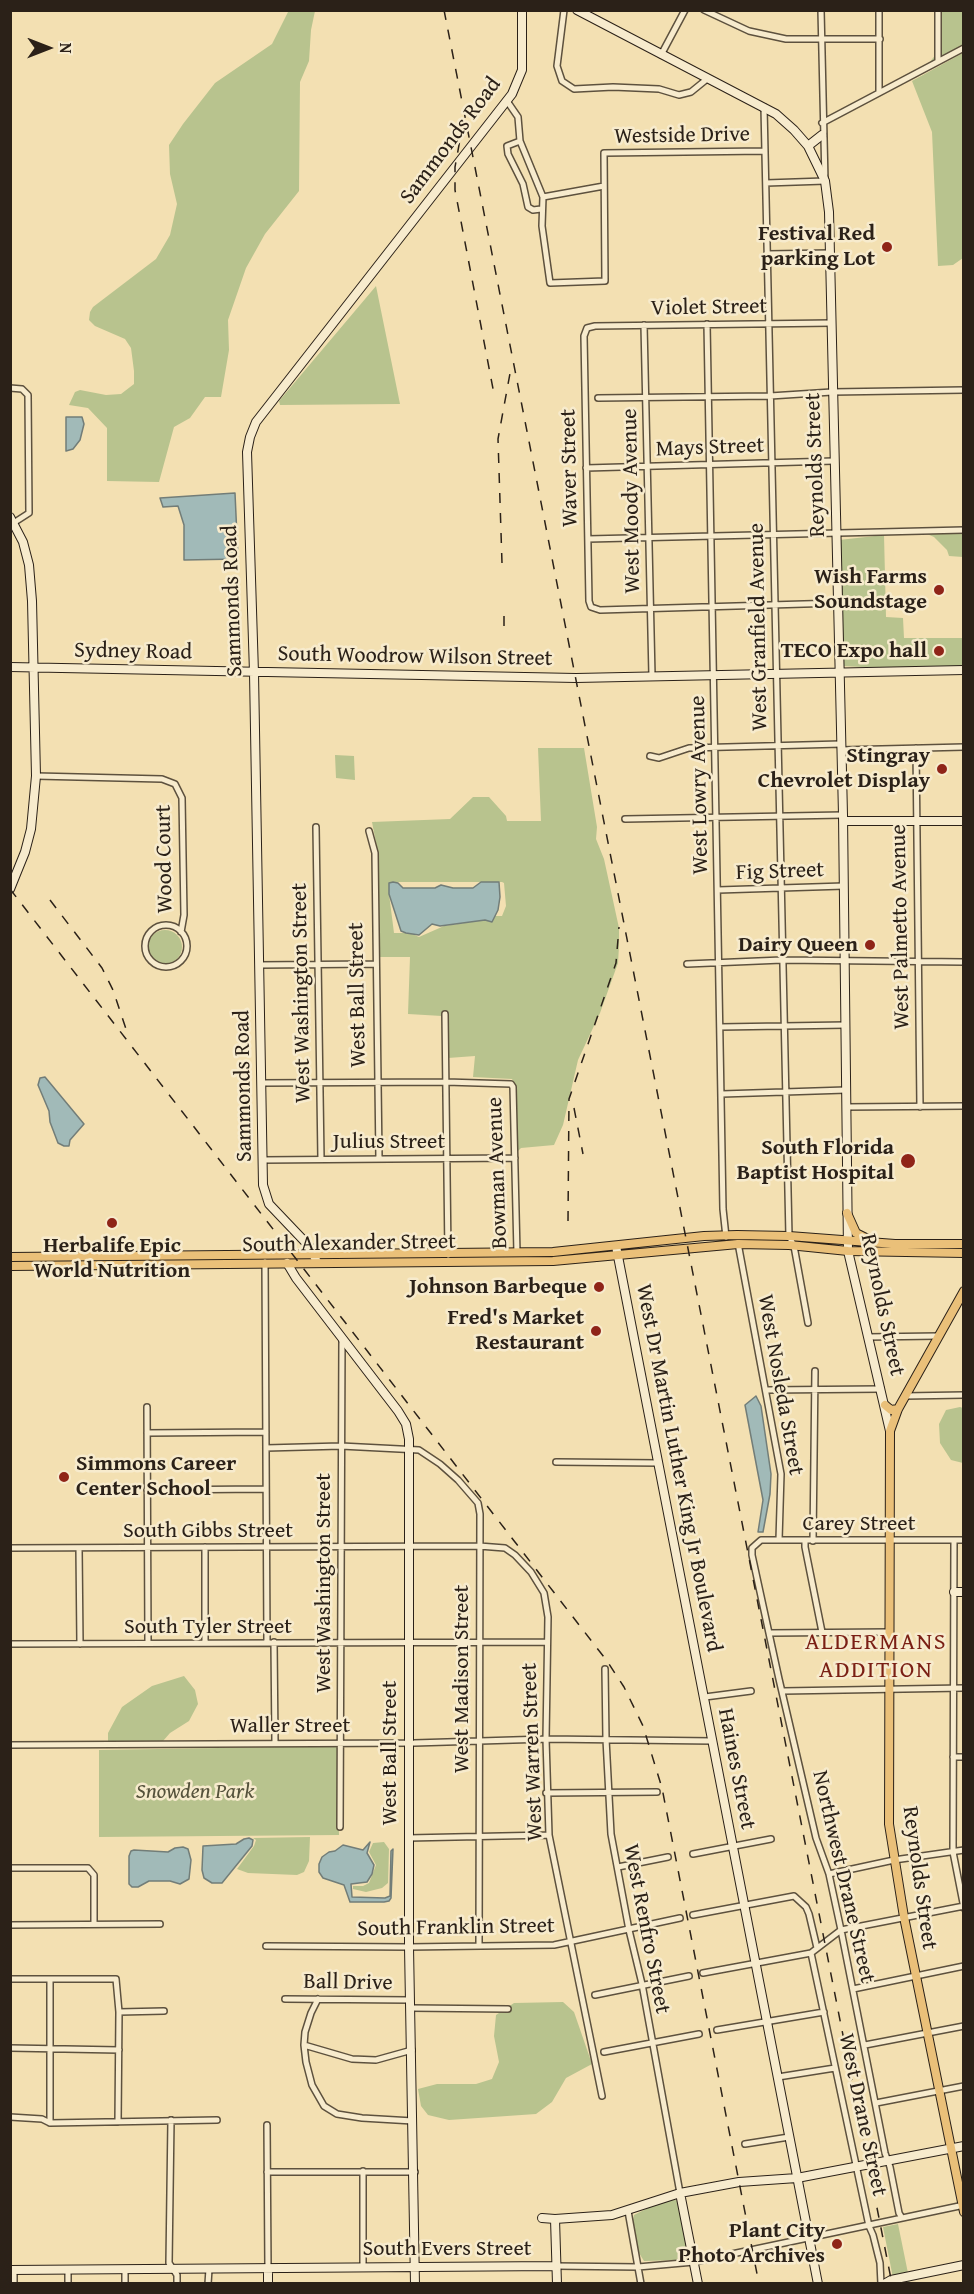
<!DOCTYPE html>
<style>
body{margin:0}
#map{position:relative;width:974px;height:2294px;overflow:hidden;background:#f3e0b2;font-family:"Gentium Book Plus",serif}
canvas{display:block}
.frame{position:absolute;inset:0;border:12px solid #2b2118;pointer-events:none}
.north{position:absolute;left:18px;top:18px;width:60px;height:60px;-webkit-text-stroke:4px #f7ebcd;paint-order:stroke;rotate:90deg;font-size:16px;font-weight:700;line-height:24px;text-align:center;color:#2b2118}
.north::after{content:'';display:block;margin:auto;width:21px;height:27px;background:#2b2118;clip-path:polygon(50% 0,100% 100%,50% 72%,0 100%)}
</style>
<div id="map">
<canvas width="974" height="2294"></canvas>
<div class="frame"></div>
<div class="north">N</div>
</div>
<script>
const c = document.querySelector('canvas').getContext('2d');
c.lineJoin = 'round';
function paint(path, color) {
  c.fillStyle = color;
  c.fill(path, 'evenodd');
}
function poly(rows) {
  const path = new Path2D();
  for (const r of rows) {
    if (r.length === 3) {
      path.moveTo(r[0] + r[2], r[1]);
      path.arc(r[0], r[1], r[2], 0, 2 * Math.PI);
      continue;
    }
    path.moveTo(r[0], r[1]);
    for (let i = 2; i < r.length; i += 2) path.lineTo(r[i], r[i + 1]);
  }
  return path;
}
function stroke(path, color, width, dash) {
  c.strokeStyle = color;
  c.lineWidth = width;
  c.lineCap = dash ? 'butt' : 'round';
  c.setLineDash(dash || []);
  c.stroke(path);
}
function drawText(font, color, halo, rows, align = 'center') {
  c.font = font + ' "Gentium Book Plus",serif';
  c.lineWidth = 5;
  c.setLineDash([]);
  c.textBaseline = 'middle';
  c.strokeStyle = halo;
  c.fillStyle = color;
  for (const [text, x, y, turn = 0] of rows) {
    c.save();
    c.translate(x, y);
    c.rotate((+turn || 0) * Math.PI / 180);
    c.textAlign = isNaN(turn) ? turn : align;
    if (halo) c.strokeText(text, 0, 0);
    c.fillText(text, 0, 0);
    c.restore();
  }
}
const green = poly([
 [289,10,315,11,311,30,309,61,300,82,299,191,265,234,246,268,228,320,229,350,221,397,205,397,190,418,174,427,159,482,107,481,107,428,88,408,69,405,75,392,80,390,106,395,121,394,134,384,134,371,131,348,125,339,95,326,89,320,90,312,93,307,156,259,170,235,177,204,170,174,169,145,183,124,215,83,272,44],
 [937,11,963,11,963,50,921,74,936,54],
 [963,53,963,258,953,265,938,266,932,132,912,81],
 [376,286,400,404,280,405,279,401],
 [927,534,963,534,963,557,949,556,947,550,934,537],
 [884,535,886,617,903,618,904,638,963,638,963,668,900,669,842,666,839,540],
 [538,748,584,748,597,827,596,839,604,859,619,928,619,946,618,963,600,1013,578,1060,563,1125,554,1145,521,1148,518,1151,516,1087,512,1079,473,1077,475,1056,448,1058,447,1012,442,1012,442,1016,408,1014,410,957,378,957,378,853,372,822,450,819,473,797,489,797,506,816,507,821,541,821],
 [393,882,502,882,504,883,506,906,502,916,495,916,492,922,485,920,444,926,419,937,410,933,394,933,389,894],
 [335,755,354,756,355,780,336,778],
 [165,947,17],
 [960,1407,963,1408,963,1463,951,1460,940,1443,939,1424,946,1410],
 [184,1676,195,1690,198,1704,189,1721,170,1733,163,1741,108,1741,108,1733,122,1707,152,1686],
 [337,1746,339,1835,99,1837,99,1750],
 [310,1837,309,1861,304,1872,297,1875,248,1873,237,1869,254,1846,256,1840,253,1838],
 [384,1842,389,1849,388,1883,382,1888,366,1892,353,1889,353,1886,363,1886,369,1883,376,1865,369,1852,373,1843],
 [563,2002,574,2012,592,2064,566,2078,552,2102,536,2114,449,2120,428,2115,421,2106,418,2089,437,2084,476,2084,492,2079,499,2062,494,2036,496,2015,514,2003],
 [674,2199,680,2203,689,2257,680,2260,644,2261,639,2253,633,2220,634,2215,654,2205],
 [898,2224,910,2283,894,2283,883,2227]
]);
const water = poly([
 [66,417,82,417,84,424,80,440,73,449,66,451,66,417],
 [235,493,238,559,184,560,184,525,178,506,163,507,160,498,235,493],
 [393,882,398,883,403,888,435,888,441,885,453,888,473,888,481,882,499,882,500,897,498,910,492,922,485,920,440,926,432,924,419,935,406,933,401,931,389,894,389,883,393,882],
 [45,1077,84,1124,70,1140,69,1146,64,1146,58,1143,50,1122,49,1111,38,1085,40,1078,45,1077],
 [756,1396,761,1406,771,1474,770,1494,763,1532,758,1532,763,1500,745,1405,756,1396],
 [249,1838,253,1840,252,1846,222,1883,212,1883,204,1878,202,1870,203,1846,236,1844,244,1839,249,1838],
 [370,1842,367,1853,374,1865,372,1874,367,1882,351,1884,352,1897,385,1898,390,1896,391,1851,393,1849,391,1898,389,1901,384,1902,350,1902,344,1885,323,1878,319,1872,319,1864,322,1857,329,1852,335,1851,343,1845,363,1850,370,1842],
 [183,1847,188,1849,191,1860,189,1879,180,1884,170,1881,149,1881,138,1887,132,1887,129,1884,129,1856,131,1851,134,1850,168,1852,175,1848,183,1847]
]);
const street = poly([
 [564,10,557,66,562,81,574,89,613,87,659,89,679,95,691,92,707,79],
 [704,10,749,31,786,39,880,39],
 [879,10,879,92],
 [661,55,685,10],
 [938,61,938,10],
 [507,101,518,117,520,141,543,197,542,226,550,283,605,281,604,153,765,151],
 [764,107,789,1236,794,1246,808,1323],
 [822,123,964,48],
 [520,141,507,146,508,154,523,184,528,207,533,210,541,209],
 [766,183,825,181,821,10],
 [543,197,604,186],
 [768,254,830,253],
 [832,323,595,326,587,328,584,336,589,601,591,607,600,610,838,603],
 [707,324,723,1209,726,1237],
 [644,325,652,676],
 [10,388,22,389,28,395,29,513,15,522],
 [598,398,770,396,832,392,964,390],
 [586,468,834,461],
 [588,539,964,530],
 [916,748,920,1107],
 [841,750,964,747],
 [650,756,659,758,689,748,841,744],
 [36,776,162,779,175,784,182,798,184,915,181,932],
 [625,819,843,815],
 [316,827,321,1159],
 [369,831,375,853,379,1159],
 [718,890,844,886],
 [166,946,21],
 [687,964,782,960,964,962],
 [259,965,375,964],
 [445,1014,448,1255],
 [720,1027,846,1025],
 [262,1083,446,1082,511,1084,513,1087,517,1253],
 [722,1094,846,1090],
 [846,1107,964,1106],
 [263,1160,515,1158],
 [738,1243,781,1474,779,1540],
 [265,1262,267,1642],
 [868,1337,938,1336],
 [767,1390,881,1389],
 [905,1396,964,1395],
 [147,1407,148,1643],
 [147,1433,266,1432],
 [266,1448,341,1446,419,1450,440,1464,458,1480,478,1503,480,1514,479,1945],
 [556,1462,659,1463],
 [147,1490,265,1489],
 [954,1540,953,1852,964,1908],
 [805,1541,805,1547,822,1632],
 [813,1541,815,1371],
 [205,1547,205,1643],
 [10,1548,479,1546,505,1548,515,1555,531,1572,544,1593,548,1617,546,1739,549,1835,602,2096],
 [79,1548,80,1644],
 [770,1633,889,1632],
 [274,1642,275,1743],
 [10,1644,546,1642],
 [605,1669,606,1739,611,1834,629,1930,642,1984,680,2193],
 [783,1691,964,1688],
 [705,1697,751,1691],
 [10,1745,414,1743,546,1739,713,1741],
 [953,1757,964,1757],
 [546,1793,657,1792],
 [340,1827,342,1339],
 [408,1838,549,1835],
 [693,1854,771,1839],
 [618,1867,668,1857],
 [10,1868,88,1868,94,1875,94,1924],
 [829,1874,894,1860,964,1850],
 [693,1915,794,1896,806,1907,809,1914,817,1948],
 [10,1925,160,1924],
 [266,1946,409,1947,554,1945,680,1918],
 [811,1953,869,2226,873,2235,880,2263,881,2284],
 [703,1973,811,1953,841,1930,964,1906],
 [10,1979,116,1979,119,2012,118,2122],
 [853,1989,964,1966],
 [595,1995,689,1976],
 [285,1999,410,2000],
 [318,1999,311,2013,305,2032,304,2045,352,2059,376,2060,412,2050],
 [411,2008,508,2009],
 [119,2012,164,2011],
 [717,2030,824,2012],
 [304,2045,306,2062,312,2085,324,2106,337,2114,362,2118,413,2121],
 [865,2045,964,2026],
 [10,2048,119,2050],
 [604,2052,699,2034],
 [778,2077,835,2068],
 [876,2103,964,2086],
 [10,2117,42,2119,50,2123,217,2120],
 [171,2120,169,2263,177,2275,177,2284],
 [50,2123,50,1979],
 [267,2125,268,2269],
 [745,2144,789,2137],
 [267,2172,415,2172],
 [628,2211,641,2284],
 [902,2218,899,2213,890,2167,885,2153,841,1930,829,1874,816,1838,779,1679,752,1555,752,1548,761,1540,964,1540],
 [556,2266,638,2267,694,2262,964,2205],
 [363,2268,363,2171],
 [14,2284,14,2270],
 [68,2284,68,2271],
 [125,2284,125,2270],
 [208,2284,209,2269]
]);
const secondary = poly([
 [577,10,776,114,794,130,808,146,825,181,829,212,843,815,848,1251,890,1431],
 [808,146,822,135],
 [10,517,23,542,29,565,32,601,36,776,31,829,25,852,10,889],
 [10,667,576,678,964,670],
 [843,821,964,821],
 [616,1246,818,2284],
 [317,1262,309,1246,269,1204,263,1185,254,673,247,452,250,437,256,422,512,94,522,70,522,10],
 [287,1263,296,1278,398,1411,406,1424,409,1439,409,1947,415,2284],
 [954,1592,964,1592],
 [680,2193,698,2284],
 [542,2218,555,2219],
 [268,2269,268,2284],
 [10,2270,556,2266],
 [557,2284,555,2219,612,2215,680,2193,739,2182,797,2178,964,2146],
 [884,2284,891,2280,964,2265]
]);
const primary = poly([
 [847,1213,856,1233,870,1240],
 [10,1257,553,1252,704,1236,737,1235,789,1236,895,1244,964,1244],
 [10,1266,553,1261,738,1244,789,1245,848,1251,964,1253],
 [964,1291,898,1409,890,1431,889,1824,904,1917,964,2212],
 [885,1405,891,1410,898,1409]
]);
const rail = poly([
 [444,10,892,2284],
 [463,123,455,167,455,190,494,394],
 [502,563,498,439,511,368],
 [504,616,504,629],
 [10,889,607,1661,624,1687,643,1726,662,1788,759,2284],
 [50,900,102,968,113,990,127,1032],
 [574,1108,583,1154],
 [568,1221,569,1099,616,963,619,927]
]);
const markers = [
 [887,247,6,"#8f2418"],
 [939,590,6,"#8f2418"],
 [939,651,6,"#8f2418"],
 [942,769,6,"#8f2418"],
 [870,945,6,"#8f2418"],
 [908,1161,8,"#8f2418"],
 [112,1223,6,"#8f2418"],
 [599,1287,6,"#8f2418"],
 [596,1331,6,"#8f2418"],
 [64,1477,6,"#8f2418"],
 [837,2244,6,"#8f2418"]
];
const streetNames = [
 ["Westside Drive",682,136,-1],
 ["Sammonds Road",451,141,-53],
 ["Violet Street",709,308,-1],
 ["Mays Street",710,448,-2],
 ["Reynolds Street",816,465,-92],
 ["Waver Street",570,468,-91],
 ["West Moody Avenue",632,501,-91],
 ["Sammonds Road",233,601,-92],
 ["West Granfield Avenue",759,627,-91],
 ["Sydney Road",133,652,1],
 ["South Woodrow Wilson Street",415,657,1],
 ["West Lowry Avenue",700,785,-91],
 ["Wood Court",165,859,-91],
 ["Fig Street",780,872,-2],
 ["West Palmetto Avenue",901,927,-91],
 ["West Washington Street",302,993,-91],
 ["West Ball Street",358,995,-91],
 ["Sammonds Road",244,1086,-91],
 ["Julius Street",389,1142],
 ["Bowman Avenue",498,1173,-92],
 ["South Alexander Street",349,1244,-1],
 ["Reynolds Street",882,1305,78],
 ["West Nosleda Street",780,1385,80],
 ["West Dr Martin Luther King Jr Boulevard",678,1468,79],
 ["Carey Street",859,1524],
 ["South Gibbs Street",208,1531],
 ["West Washington Street",324,1583,-90],
 ["South Tyler Street",208,1627],
 ["West Madison Street",462,1679,-90],
 ["Waller Street",290,1726],
 ["West Warren Street",533,1752,-92],
 ["West Ball Street",390,1753,-90],
 ["Haines Street",736,1769,79],
 ["Northwest Drane Street",843,1877,77],
 ["Reynolds Street",919,1878,82],
 ["South Franklin Street",456,1928,-1],
 ["West Renfro Street",646,1929,79],
 ["Ball Drive",348,1983,1],
 ["West Drane Street",862,2115,78],
 ["South Evers Street",447,2249]
];
const poiNames = [
 ["Festival Red",875,234],
 ["parking Lot",875,259],
 ["Wish Farms",927,577],
 ["Soundstage",927,602],
 ["TECO Expo hall",927,651],
 ["Stingray",930,756],
 ["Chevrolet Display",930,781],
 ["Dairy Queen",858,945],
 ["South Florida",894,1148],
 ["Baptist Hospital",894,1173],
 ["Herbalife Epic",112,1246,"center"],
 ["World Nutrition",112,1271,"center"],
 ["Johnson Barbeque",587,1287],
 ["Fred's Market",584,1318],
 ["Restaurant",584,1343],
 ["Simmons Career",76,1464,"left"],
 ["Center School",76,1489,"left"],
 ["Plant City",825,2231],
 ["Photo Archives",825,2256]
];
const parkNames = [
 ["Snowden Park",195,1792]
];
const neighbourhoodNames = [
 ["ALDERMANS",876,1643],
 ["ADDITION",876,1671]
];
paint(green, '#b8c38e');
paint(water, '#a1bab8');
stroke(water, '#727d78', 1.5);
stroke(street, '#5d513e', 8);
stroke(secondary, '#2b2118', 10);
stroke(primary, '#2b2118', 10);
stroke(street, '#f7ebcd', 5);
stroke(secondary, '#f7ebcd', 8);
stroke(primary, '#eac079', 8);
stroke(rail, '#2b2118', 1.5, [10, 10]);
for (const [x, y, r, color] of markers) {
  const dot = new Path2D();
  dot.arc(x, y, r, 0, 2 * Math.PI);
  c.fillStyle = color;
  c.fill(dot);
  stroke(dot, '#f7ebcd', 2);
}
drawText('22px', '#2b2118', '#f7ebcd', streetNames);
drawText('bold 22px', '#2b2118', '#f7ebcd', poiNames, 'right');
drawText('italic 22px', '#55523b', '#f7ebcd', parkNames);
c.letterSpacing = '1.5px';
drawText('24px', '#7a1f14', '#f7ebcd', neighbourhoodNames);
c.letterSpacing = '0px';
</script>
